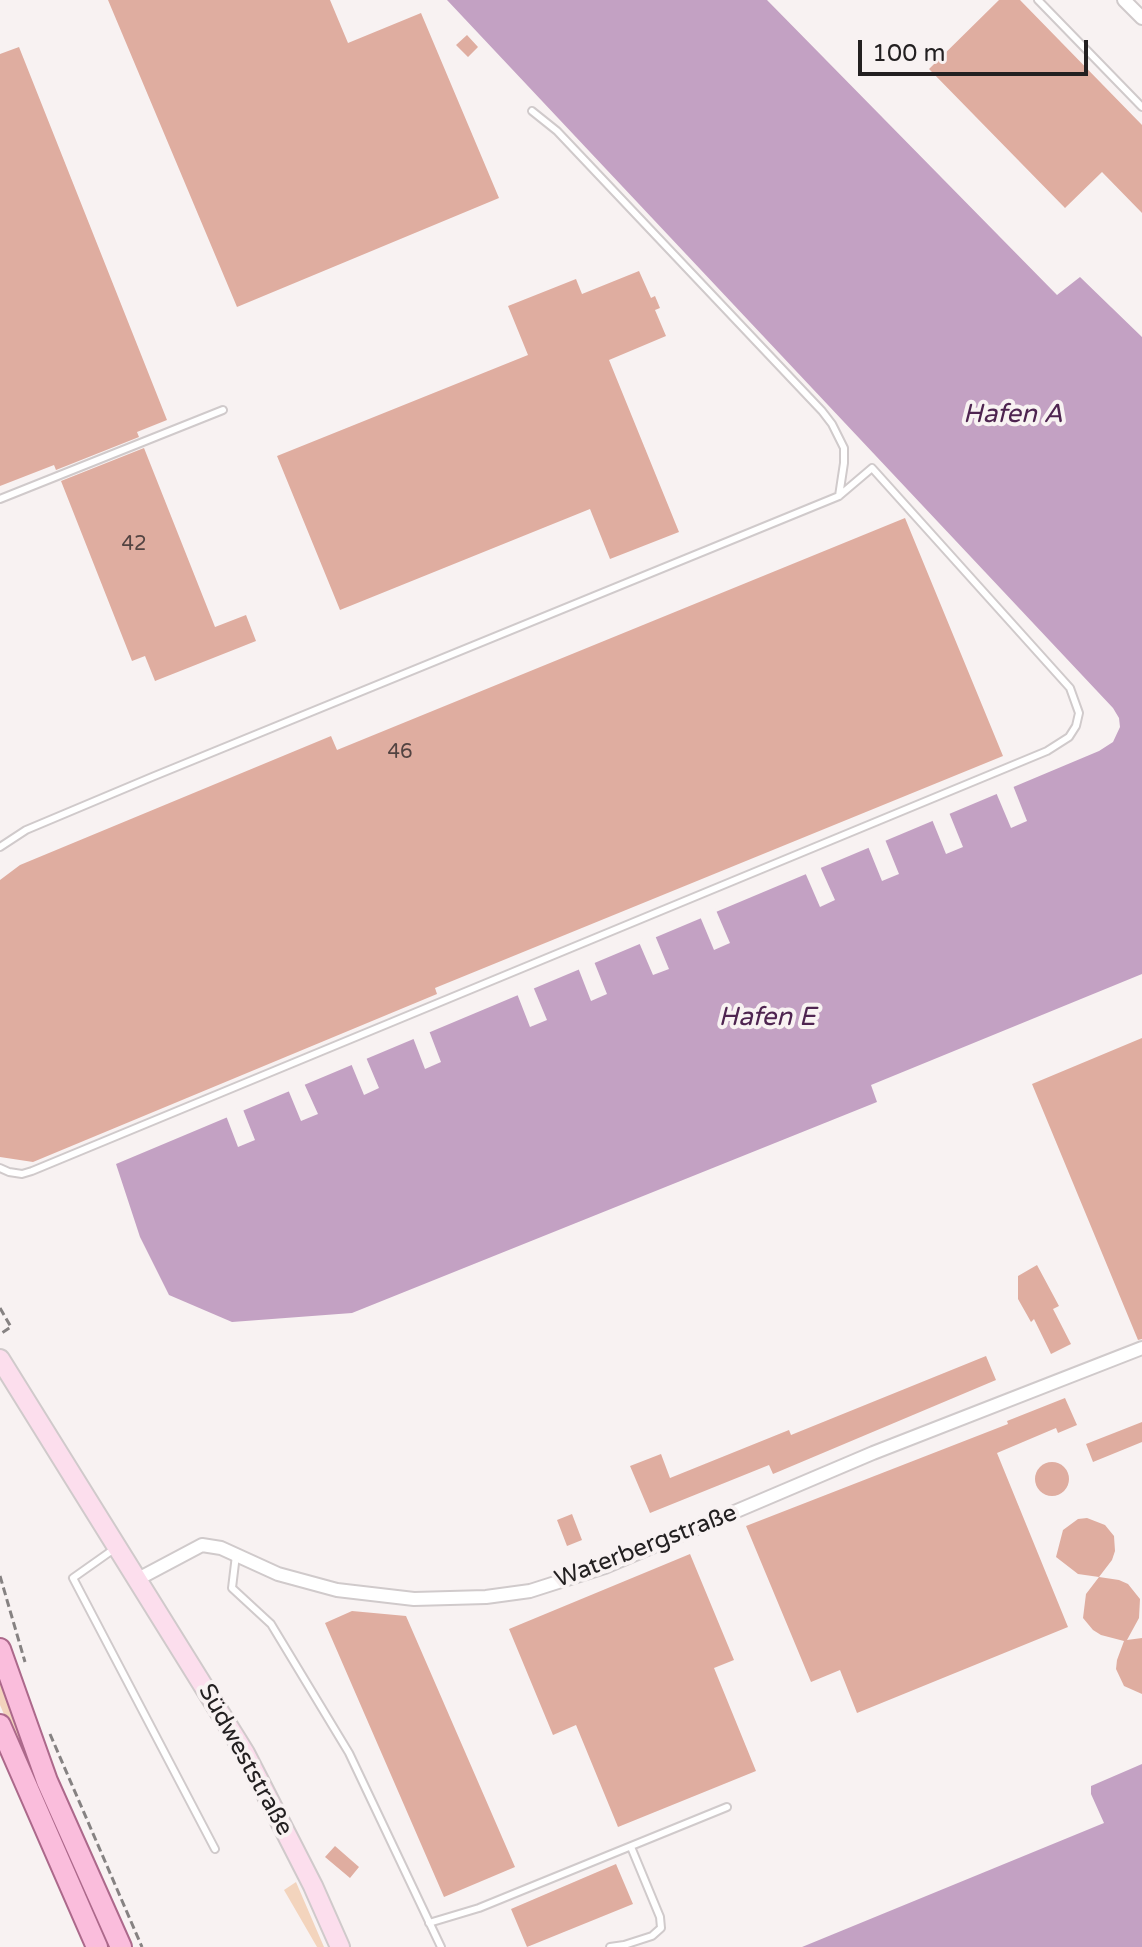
<!DOCTYPE html>
<meta charset="utf-8">
<style>
body{margin:0}
#map{position:relative;width:1142px;height:1947px;overflow:hidden;background:#f8f2f2;font-family:"Varela Round",sans-serif}
canvas{display:block}
.scale{position:absolute;left:858px;top:40px;width:230px;height:36px;box-sizing:border-box;border:4px solid #232021;border-top:0;padding-left:10px;font-size:24px;line-height:28px;white-space:nowrap;color:#232021;-webkit-text-stroke:6px #f8f2f2;paint-order:stroke}
</style>
<div id="map">
<canvas width="1142" height="1947"></canvas>
<div class="scale">100 m</div>
</div>
<script>
const c = document.querySelector('canvas').getContext('2d');
c.lineJoin = 'round';
function paint(path, color) {
  c.fillStyle = color;
  c.fill(path, 'evenodd');
}
function poly(rows) {
  const path = new Path2D();
  for (const r of rows) {
    if (r.length === 3) {
      path.moveTo(r[0] + r[2], r[1]);
      path.arc(r[0], r[1], r[2], 0, 2 * Math.PI);
      continue;
    }
    path.moveTo(r[0], r[1]);
    for (let i = 2; i < r.length; i += 2) path.lineTo(r[i], r[i + 1]);
  }
  return path;
}
function stroke(path, color, width, dash) {
  c.strokeStyle = color;
  c.lineWidth = width;
  c.lineCap = dash ? 'butt' : 'round';
  c.setLineDash(dash || []);
  c.stroke(path);
}
function drawText(font, color, halo, rows, align = 'center') {
  c.font = font + ' "Varela Round",sans-serif';
  c.lineWidth = 8;
  c.setLineDash([]);
  c.textBaseline = 'middle';
  c.strokeStyle = halo;
  c.fillStyle = color;
  for (const [text, x, y, turn = 0] of rows) {
    c.save();
    c.translate(x, y);
    c.rotate((+turn || 0) * Math.PI / 180);
    c.textAlign = isNaN(turn) ? turn : align;
    if (halo) c.strokeText(text, 0, 0);
    c.fillText(text, 0, 0);
    c.restore();
  }
}
const green = poly([
 [0,1680,7,1698,112,1947,104,1947,15,1740,0,1705],
 [296,1882,324,1947,317,1947,284,1890]
]);
const water = poly([
 [447,0,767,0,1057,295,1080,277,1142,337,1142,974,871,1085,877,1102,352,1313,232,1322,169,1295,140,1237,116,1164,1099,751,1113,742,1120,727,1119,718,1113,708],
 [1142,1764,1142,1947,802,1947,1104,1823,1091,1794,1091,1786]
]);
const pier = poly([
 [1012,783,1027,821,1011,828,995,790],
 [948,810,963,847,946,854,931,817],
 [884,837,899,874,882,881,867,844],
 [819,864,835,900,820,907,804,870],
 [715,908,730,943,714,950,699,914],
 [654,933,669,969,653,975,638,940],
 [593,959,607,994,591,1001,577,965],
 [532,984,547,1020,530,1027,516,991],
 [428,1028,441,1062,425,1069,412,1035],
 [365,1055,379,1088,364,1095,350,1061],
 [303,1081,318,1114,301,1121,287,1087],
 [242,1107,255,1140,238,1147,225,1113]
]);
const building = poly([
 [108,0,330,0,348,43,421,13,499,198,237,307],
 [999,0,1020,0,1142,125,1142,213,1102,172,1065,208,929,69],
 [467,35,478,47,468,57,456,45],
 [19,47,167,420,137,432,139,437,56,470,54,465,0,486,0,54],
 [639,271,651,298,655,296,660,308,655,310,666,336,609,360,679,532,610,559,590,509,340,610,277,456,528,355,508,306,576,279,582,294],
 [144,448,215,627,246,615,256,641,155,681,145,656,132,661,61,481],
 [905,518,1003,756,435,988,437,994,33,1162,0,1157,0,880,20,865,331,736,337,750],
 [1142,1038,1142,1339,1138,1340,1032,1084],
 [1037,1265,1059,1306,1053,1309,1071,1344,1051,1354,1034,1319,1031,1322,1018,1299,1018,1276],
 [986,1356,996,1380,773,1474,769,1465,650,1513,630,1466,661,1454,670,1478,789,1430,791,1435],
 [1065,1398,1077,1425,1058,1433,1056,1428,997,1453,1068,1627,857,1713,840,1670,811,1682,746,1526,1008,1424,1007,1421],
 [1142,1422,1142,1442,1093,1462,1086,1444],
 [1052,1479,17],
 [572,1514,582,1540,567,1546,557,1520],
 [1087,1518,1105,1525,1114,1536,1115,1551,1112,1560,1099,1577,1078,1574,1056,1557,1063,1530,1078,1519],
 [690,1554,734,1660,714,1668,756,1771,618,1827,576,1725,553,1735,509,1629],
 [1099,1577,1119,1580,1128,1584,1140,1599,1139,1618,1127,1640,1142,1638,1142,1694,1124,1686,1116,1669,1117,1660,1124,1641,1101,1635,1093,1630,1083,1618,1086,1594],
 [352,1611,406,1616,515,1867,444,1897,325,1623],
 [335,1846,359,1867,350,1878,325,1857],
 [616,1864,633,1904,527,1947,511,1909]
]);
const path = poly([
 [0,1308,11,1327,0,1334],
 [0,1576,25,1662],
 [50,1734,142,1947]
]);
const lane = poly([
 [1038,0,1142,107],
 [532,111,557,131,822,411,832,424,844,448,844,463,839,496],
 [0,499,223,410],
 [0,847,26,830,152,777,839,496,872,468,1070,688,1079,713,1076,726,1069,737,1047,751,1006,768,32,1171,22,1174,9,1172,0,1168],
 [114,1549,73,1578,215,1849],
 [236,1555,232,1588,271,1624,349,1753,441,1947],
 [429,1923,479,1908,727,1807],
 [610,1947,624,1945,652,1936,661,1928,660,1917,631,1847]
]);
const street = poly([
 [1124,0,1142,18],
 [138,1579,202,1545,221,1548,278,1574,337,1590,414,1599,486,1597,530,1591,605,1567,873,1453,1142,1348]
]);
const secondary = poly([
 [0,1359,245,1753,313,1886,340,1947]
]);
const primary = poly([
 [0,1649,47,1781,121,1947],
 [0,1725,97,1947]
]);
const numberNames = [
 ["42",134,545],
 ["46",400,753]
];
const streetNames = [
 ["Waterbergstraße",646,1547,-21],
 ["Südweststraße",245,1760,61]
];
const waterNames = [
 ["Hafen A",1013,415],
 ["Hafen E",767,1018]
];
paint(green, '#f3d4bd');
paint(water, '#c3a1c3');
paint(pier, '#f8f2f2');
paint(building, '#dfada0');
stroke(lane, '#d0cacb', 10);
stroke(street, '#d0cacb', 16);
stroke(secondary, '#d0cacb', 22);
stroke(primary, '#ac698b', 24);
stroke(path, '#868282', 3, [8, 4]);
stroke(lane, '#fff', 6);
stroke(street, '#fff', 12);
stroke(secondary, '#fcdeed', 18);
stroke(primary, '#fabddc', 20);
drawText('20px', '#524341', null, numberNames);
drawText('24px', '#232021', '#f8f2f2', streetNames);
drawText('italic 26px', '#4e2450', '#f8f2f2', waterNames);
</script>
